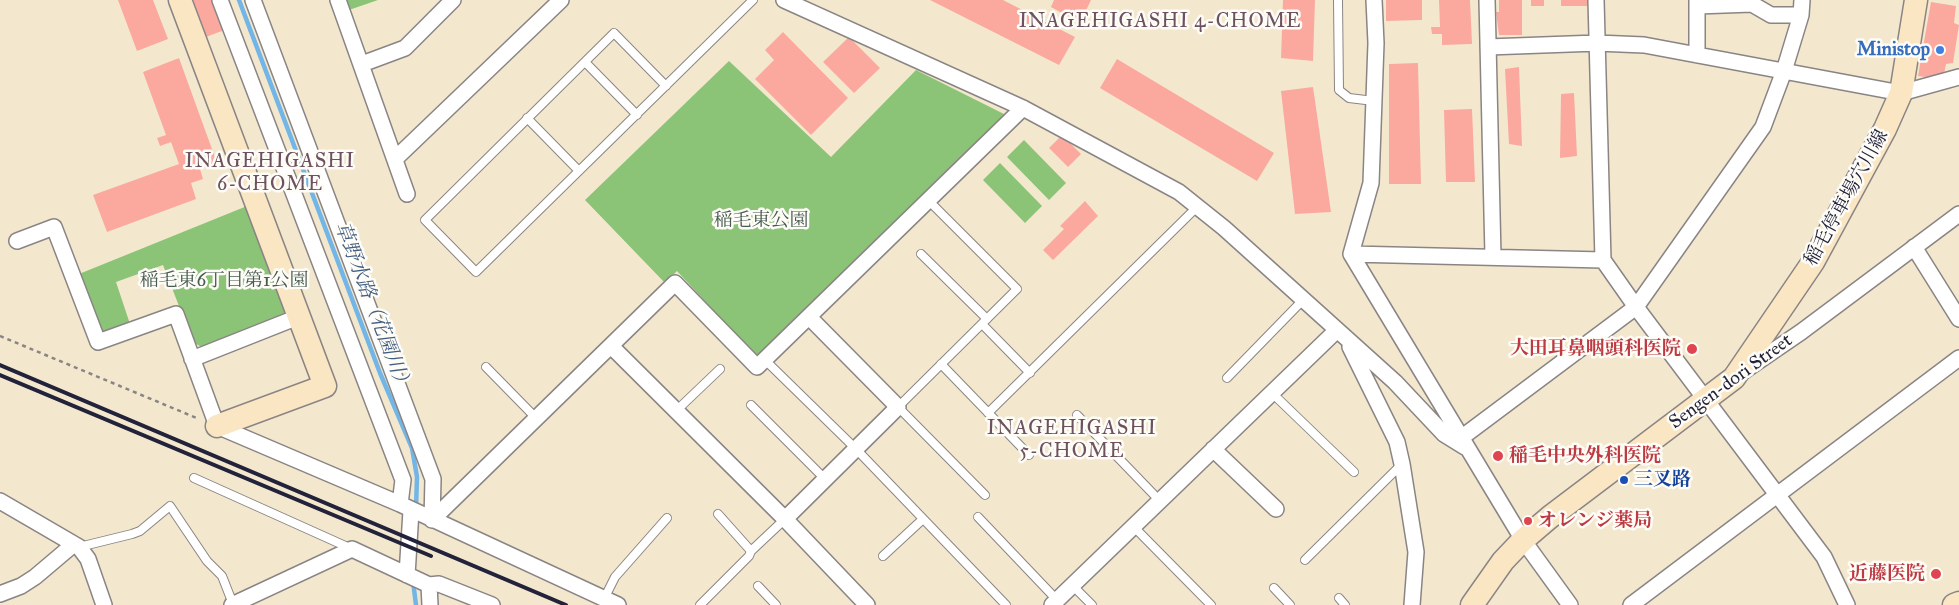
<!DOCTYPE html>
<meta charset="utf-8">
<style>
body{margin:0}
canvas{display:block;background:#f3e8ce}
</style>
<canvas width="1959" height="605"></canvas>
<script>
const c = document.querySelector('canvas').getContext('2d');
c.lineJoin = 'round';
function paint(path, color) {
  c.fillStyle = color;
  c.fill(path, 'evenodd');
}
function poly(rows) {
  const path = new Path2D();
  for (const r of rows) {
    path.moveTo(r[0], r[1]);
    for (let i = 2; i < r.length; i += 2) path.lineTo(r[i], r[i + 1]);
  }
  return path;
}
function stroke(path, color, width, dash) {
  c.strokeStyle = color;
  c.lineWidth = width;
  c.lineCap = dash ? 'butt' : 'round';
  c.setLineDash(dash || []);
  c.stroke(path);
}
function drawText(font, color, halo, rows, align = 'center') {
  c.font = font + ' "IM FELL Great Primer","Noto Serif JP",serif';
  c.lineWidth = 5;
  c.setLineDash([]);
  c.textBaseline = 'middle';
  c.strokeStyle = halo;
  c.fillStyle = color;
  for (const [text, x, y, turn = 0] of rows) {
    c.save();
    c.translate(x, y);
    c.rotate((+turn || 0) * Math.PI / 180);
    c.textAlign = isNaN(turn) ? turn : align;
    if (halo) c.strokeText(text, 0, 0);
    c.fillText(text, 0, 0);
    c.restore();
  }
}
const green = poly([
 [345,0,378,0,349,10],
 [729,61,831,157,916,70,1006,115,758,359,677,271,665,283,585,200],
 [1024,140,1066,183,1049,200,1007,157],
 [1000,163,1042,206,1025,223,983,180],
 [252,204,288,308,285,316,203,348,193,342,163,265,116,282,130,324,105,334,100,333,79,274]
]);
const stream = poly([
 [239,0,380,373,412,448,417,477,416,508],
 [413,581,416,605]
]);
const building = poly([
 [118,0,153,0,168,39,137,51],
 [193,0,216,0,227,29,206,37],
 [930,0,1003,0,1075,37,1059,65],
 [1054,0,1091,0,1080,23,1051,7],
 [1283,0,1315,0,1313,61,1281,58],
 [1386,0,1422,0,1422,20,1386,21],
 [1439,0,1470,0,1472,44,1442,45,1442,34,1432,34,1431,27,1440,27],
 [1499,0,1522,0,1522,35,1499,35,1496,12,1499,12],
 [1531,0,1544,0,1544,6,1531,6],
 [1561,0,1587,0,1587,6,1561,6],
 [1931,2,1956,6,1954,23,1959,25,1953,63,1946,64,1944,74,1933,78,1918,76],
 [783,32,848,98,811,135,755,79,774,60,765,50],
 [849,37,880,68,854,93,823,62],
 [179,58,217,163,200,169,203,179,191,183,196,199,107,232,93,195,179,164,171,142,160,146,157,138,166,135,143,72],
 [1117,59,1274,153,1257,181,1100,88],
 [1418,63,1421,184,1389,184,1389,64],
 [1519,67,1522,146,1509,144,1505,69],
 [1313,87,1331,212,1295,214,1281,91],
 [1574,93,1577,156,1560,158,1561,94],
 [1472,109,1475,182,1446,182,1444,110],
 [1062,135,1081,154,1068,167,1049,148],
 [1085,201,1098,216,1053,260,1043,250,1064,229,1060,226]
]);
const path = poly([
 [0,336,199,419]
]);
const lane = poly([
 [1338,0,1339,90,1349,98,1374,101],
 [585,62,637,115],
 [666,86,614,33,425,220,476,272,753,0],
 [527,118,579,171],
 [929,201,1017,289,898,407,985,495],
 [921,254,987,319],
 [982,324,1030,373],
 [765,360,856,449,1006,605],
 [941,364,1029,455],
 [486,367,536,418],
 [1227,378,1303,300],
 [1272,393,1354,472],
 [751,405,825,479],
 [677,410,720,369],
 [988,413,1198,206],
 [1077,415,1160,501],
 [194,478,352,549],
 [718,514,751,551],
 [978,517,1057,600],
 [1133,526,1211,605],
 [79,547,132,534,140,531,170,506,207,561,222,576,233,604],
 [883,556,923,519],
 [1305,560,1402,464],
 [1072,585,1092,605],
 [758,586,776,605],
 [1274,588,1290,605],
 [1339,598,1345,605],
 [604,599,615,577,667,518],
 [700,605,749,556,751,551,785,519]
]);
const street = poly([
 [220,0,403,480,400,504],
 [253,0,433,479,432,520],
 [338,0,407,194],
 [784,0,1023,108,1179,192,1224,228,1395,382,1444,434,1465,447],
 [1374,0,1376,43,1371,183,1351,254,1523,540,1570,605],
 [1487,0,1493,256],
 [1596,0,1603,260,1636,307,1824,557,1847,605],
 [1697,0,1697,55],
 [1697,6,1752,4,1771,15,1801,15],
 [1488,47,1597,43,1644,45,1901,93,1959,77],
 [362,64,405,48,453,0],
 [395,159,561,0],
 [17,241,54,227,98,342,176,314,217,426,400,504,618,605],
 [1914,247,1959,319],
 [1351,254,1603,260],
 [611,346,785,519,867,605],
 [1350,347,1397,442,1402,464,1416,552,1412,605],
 [192,359,298,317],
 [1744,371,1801,332,1959,214],
 [1461,438,1636,307,1763,127,1784,71,1801,15,1802,0],
 [1213,449,1276,509],
 [0,501,79,547,88,559,104,605],
 [785,519,898,407,809,317],
 [432,520,675,283,757,367,1023,108],
 [407,575,411,511],
 [429,585,439,584,492,605],
 [0,594,21,586,35,577,74,544],
 [232,605,352,549,429,585,430,605],
 [1052,605,1336,331],
 [1631,605,1959,358]
]);
const secondary = poly([
 [180,0,325,386,217,426],
 [1472,605,1503,561,1523,540,1550,517,1734,378,1813,262,1885,129,1901,93,1916,0],
 [1954,605,1959,603]
]);
const rail = poly([
 [0,365,566,605],
 [0,375,431,556]
]);
const markers = [
 [1940,50,5,"#3f7fe0"],
 [1692,349,6,"#e0444e"],
 [1498,456,6,"#e0444e"],
 [1624,480,5,"#1a4fb4"],
 [1528,521,5,"#e0444e"],
 [1936,574,6,"#e0444e"]
];
const shopNames = [
 ["Ministop",1930,50]
];
const streetNames = [
 ["稲毛停車場穴川線",1847,198,-61],
 ["Sengen-dori Street",1731,382,-36]
];
const parkNames = [
 ["稲毛東公園",761,221],
 ["稲毛東6丁目第1公園",224,281]
];
const healthNames = [
 ["大田耳鼻咽頭科医院",1681,349],
 ["稲毛中央外科医院",1509,456,"left"],
 ["オレンジ薬局",1538,521,"left"],
 ["近藤医院",1925,574]
];
const transitNames = [
 ["三叉路",1634,480]
];
const neighbourhoodNames = [
 ["INAGEHIGASHI 4-CHOME",1160,22],
 ["INAGEHIGASHI",270,162],
 ["6-CHOME",270,185],
 ["INAGEHIGASHI",1072,429],
 ["5-CHOME",1072,452]
];
const waterNames = [
 ["草野水路（花園川）",372,307,69]
];
paint(green, '#8bc477');
stroke(stream, '#72b5e7', 4.5);
paint(building, '#fba99e');
stroke(lane, '#8a8584', 10);
stroke(street, '#8a8584', 18);
stroke(secondary, '#8a8584', 25);
stroke(path, '#8a8584', 2.5, [4, 4]);
stroke(lane, '#fff', 8);
stroke(street, '#fff', 15);
stroke(secondary, '#fbe6c4', 22);
stroke(rail, '#22223b', 4);
for (const [x, y, r, color] of markers) {
  const dot = new Path2D();
  dot.arc(x, y, r, 0, 2 * Math.PI);
  c.fillStyle = color;
  c.fill(dot);
  stroke(dot, '#fdfcf7', 2);
}
drawText('bold 19px', '#366cbe', '#fdfcf7', shopNames, 'right');
drawText('19px', '#22223b', '#fdfcf7', streetNames);
drawText('19px', '#475b50', '#fdfcf7', parkNames);
drawText('bold 19px', '#be3a42', '#fdfcf7', healthNames, 'right');
drawText('bold 19px', '#164399', '#fdfcf7', transitNames, 'left');
c.letterSpacing = '1px';
drawText('20px', '#6e515e', '#fdfcf7', neighbourhoodNames);
c.letterSpacing = '0px';
drawText('italic 20px', '#425d80', '#fdfcf7', waterNames);
</script>
